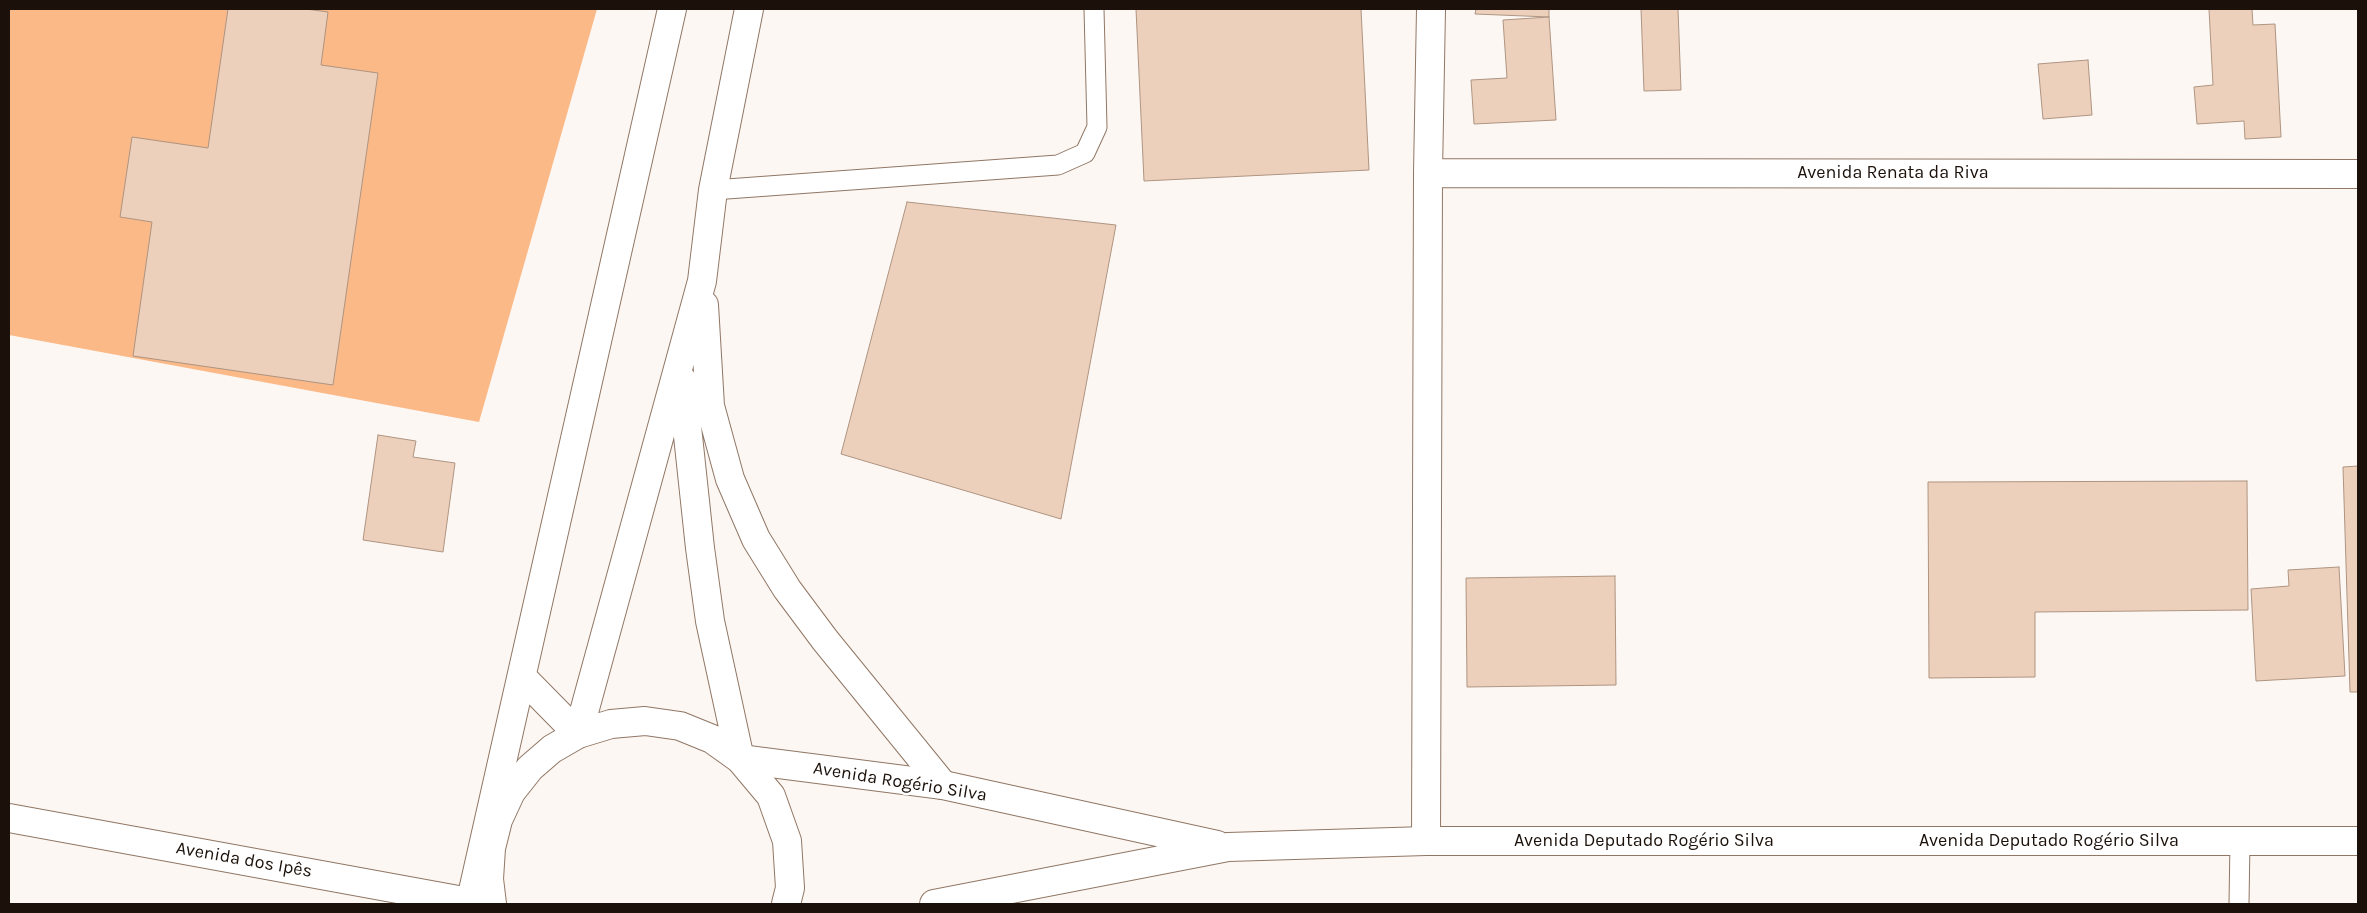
<!DOCTYPE html>
<meta charset="utf-8">
<style>
body{margin:0}
#map{position:relative;width:2367px;height:913px;overflow:hidden;background:#fdf7f3;font-family:Karla,sans-serif}
canvas{display:block}
.frame{position:absolute;inset:0;border:10px solid #1b110a;pointer-events:none}
</style>
<div id="map">
<canvas width="2367" height="913"></canvas>
<div class="frame"></div>
</div>
<script>
const c = document.querySelector('canvas').getContext('2d');
c.lineJoin = 'round';
function paint(path, color) {
  c.fillStyle = color;
  c.fill(path, 'evenodd');
}
function poly(rows) {
  const path = new Path2D();
  for (const r of rows) {
    path.moveTo(r[0], r[1]);
    for (let i = 2; i < r.length; i += 2) path.lineTo(r[i], r[i + 1]);
  }
  return path;
}
function stroke(path, color, width, dash) {
  c.strokeStyle = color;
  c.lineWidth = width;
  c.lineCap = dash ? 'butt' : 'round';
  c.setLineDash(dash || []);
  c.stroke(path);
}
function drawText(font, color, halo, rows, align = 'center') {
  c.font = font + ' Karla,sans-serif';
  c.lineWidth = 5;
  c.setLineDash([]);
  c.textBaseline = 'middle';
  c.strokeStyle = halo;
  c.fillStyle = color;
  for (const [text, x, y, turn = 0] of rows) {
    c.save();
    c.translate(x, y);
    c.rotate((+turn || 0) * Math.PI / 180);
    c.textAlign = isNaN(turn) ? turn : align;
    if (halo) c.strokeText(text, 0, 0);
    c.fillText(text, 0, 0);
    c.restore();
  }
}
const green = poly([
 [9,9,597,9,479,422,9,335]
]);
const building = poly([
 [228,9,306,9,328,12,321,65,378,73,333,385,133,356,152,222,120,217,132,137,208,148,228,9],
 [1136,9,1361,9,1369,170,1144,181,1136,9],
 [1476,9,1549,9,1549,17,1475,14,1476,9],
 [1641,9,1678,9,1681,90,1644,91,1641,9],
 [2209,9,2252,9,2253,25,2275,24,2281,137,2245,139,2244,121,2197,124,2194,87,2213,85,2209,9],
 [1549,17,1556,120,1474,124,1471,80,1507,78,1503,20,1549,17],
 [2088,60,2092,115,2043,119,2038,64,2088,60],
 [907,202,1116,225,1061,519,841,454,907,202],
 [378,435,416,441,413,457,455,463,443,552,363,540,378,435],
 [2358,466,2358,692,2350,692,2343,467,2358,466],
 [2247,481,2248,610,2035,612,2035,677,1929,678,1928,482,2247,481],
 [2339,567,2345,676,2256,681,2251,589,2289,586,2288,570,2339,567],
 [1615,576,1616,685,1467,687,1466,578,1615,576]
]);
const service = poly([
 [713,190,1058,165,1085,153,1097,127,1094,9],
 [2239,904,2240,841]
]);
const minor = poly([
 [1428,173,2358,174],
 [522,677,578,734],
 [9,818,480,904],
 [1426,841,1428,173,1431,9],
 [470,904,672,9]
]);
const tertiary = poly([
 [740,759,943,785,1217,845],
 [934,904,1228,847,1426,841,2358,841]
]);
const secondary = poly([
 [704,305,710,406,730,479,756,539,787,589,825,640,943,785],
 [682,380,700,548,710,621,740,759,771,796,787,841,790,888,786,904],
 [578,734,702,281,713,190,749,9],
 [492,904,489,879,491,848,498,820,511,792,530,768,552,749,578,734,611,724,645,721,680,726,712,739,740,759]
]);
const streetNames = [
 ["Avenida Renata da Riva",1893,173],
 ["Avenida Rogério Silva",900,782,9],
 ["Avenida Deputado Rogério Silva",1644,841],
 ["Avenida Deputado Rogério Silva",2049,841],
 ["Avenida dos Ipês",244,860,10]
];
paint(green, '#fbb988');
paint(building, '#ecd0bc');
stroke(building, '#ae9481', 1);
stroke(service, '#907765', 21);
stroke(minor, '#907765', 30);
stroke(tertiary, '#907765', 30);
stroke(secondary, '#907765', 30);
stroke(service, '#fff', 19);
stroke(minor, '#fff', 28);
stroke(tertiary, '#fff', 28);
stroke(secondary, '#fff', 28);
drawText('18px', '#1b110a', '#fff', streetNames);
</script>
